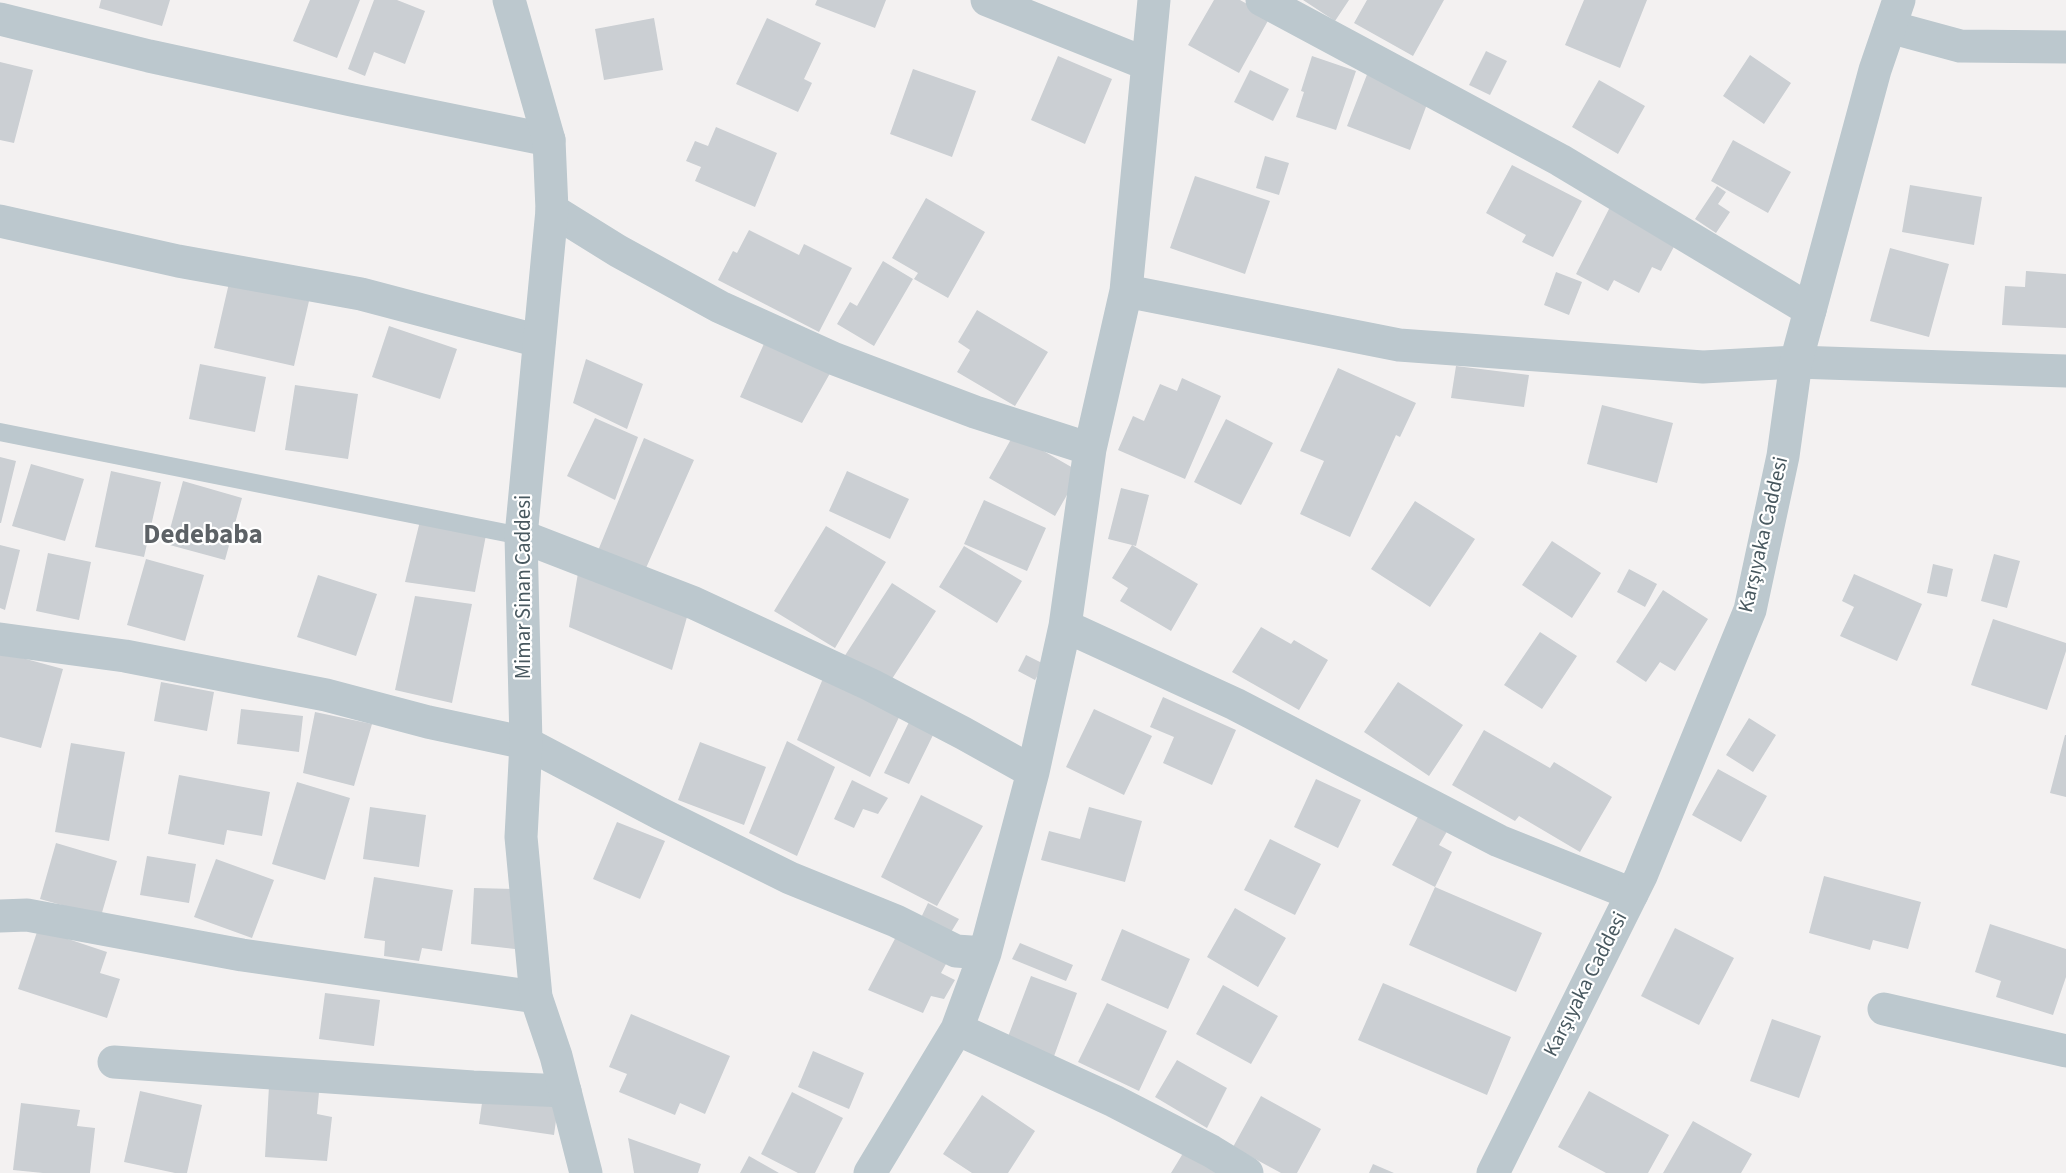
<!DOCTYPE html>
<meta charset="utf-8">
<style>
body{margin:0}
canvas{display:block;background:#f3f1f1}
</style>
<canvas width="2066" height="1173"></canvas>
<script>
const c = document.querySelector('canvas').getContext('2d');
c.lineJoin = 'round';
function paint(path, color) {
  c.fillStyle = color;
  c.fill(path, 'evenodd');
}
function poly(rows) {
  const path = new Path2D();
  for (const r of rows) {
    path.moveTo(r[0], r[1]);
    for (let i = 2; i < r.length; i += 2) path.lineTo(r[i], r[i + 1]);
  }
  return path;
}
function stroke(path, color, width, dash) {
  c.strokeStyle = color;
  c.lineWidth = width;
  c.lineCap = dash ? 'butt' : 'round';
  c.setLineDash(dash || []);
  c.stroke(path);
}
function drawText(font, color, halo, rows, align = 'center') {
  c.font = font + ' "Source Sans 3",sans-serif';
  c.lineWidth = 4.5;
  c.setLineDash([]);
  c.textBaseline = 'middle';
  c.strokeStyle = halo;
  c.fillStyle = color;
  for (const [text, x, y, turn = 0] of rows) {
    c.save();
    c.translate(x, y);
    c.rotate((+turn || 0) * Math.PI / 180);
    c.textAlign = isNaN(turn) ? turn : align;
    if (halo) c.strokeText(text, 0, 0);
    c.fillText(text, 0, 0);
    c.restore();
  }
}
const building = poly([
 [101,0,170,0,162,26,99,8],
 [310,0,360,0,337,58,293,41],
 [374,0,397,0,425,11,405,64,374,52,365,76,348,69],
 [817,0,886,0,875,28,815,5],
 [1214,0,1240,0,1270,17,1239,73,1188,45],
 [1303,0,1349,0,1335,21],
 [1367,0,1444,0,1413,56,1354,23],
 [1584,0,1647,0,1620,68,1565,45],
 [654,18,663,70,604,80,595,29],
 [767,18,821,43,804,79,812,83,798,112,736,84],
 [1486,51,1507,61,1490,95,1469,85],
 [1750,55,1791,83,1764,124,1723,96],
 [1058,56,1112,79,1085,144,1031,120],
 [1312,56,1356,71,1336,130,1296,117,1304,92,1301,91],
 [0,62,33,70,14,143,0,140],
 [913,69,976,91,952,157,890,134],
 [1250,70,1289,89,1273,121,1234,102],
 [1368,72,1430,96,1410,150,1347,126],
 [1599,80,1645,106,1618,154,1572,127],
 [716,127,777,153,755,207,695,181,701,167,686,161,695,141,708,146],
 [1733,140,1791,172,1768,213,1711,181],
 [1265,156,1289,163,1279,195,1256,188],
 [1512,165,1582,201,1553,257,1522,242,1526,235,1486,213],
 [1195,176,1270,201,1245,274,1170,248],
 [1910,185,1982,197,1974,245,1902,232],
 [1717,186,1726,192,1718,204,1730,212,1716,233,1695,219],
 [926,198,985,232,948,298,914,279,918,273,892,258],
 [1610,207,1677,241,1661,271,1652,267,1639,293,1614,280,1608,291,1576,274],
 [749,230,799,255,804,244,852,268,819,332,718,280,733,251,737,253],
 [1890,248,1949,264,1929,337,1870,321],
 [883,261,913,279,874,346,837,324,850,302,857,306],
 [2026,271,2066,274,2066,328,2002,325,2005,286,2025,287],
 [1556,272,1582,282,1569,315,1544,305],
 [229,283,309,301,294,366,214,348],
 [977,310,1048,352,1015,406,957,372,970,350,958,342],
 [389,326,457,349,440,399,372,377],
 [767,337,833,368,802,423,740,397],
 [586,359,643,384,627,429,573,403],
 [200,364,266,377,255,432,189,419],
 [1456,366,1529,375,1524,407,1451,398],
 [1338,368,1416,403,1400,437,1396,435,1350,537,1300,514,1324,461,1300,451],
 [1182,378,1221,396,1185,479,1118,450,1133,416,1144,421,1160,384,1177,391],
 [295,385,358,394,348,459,285,450],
 [1602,405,1673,423,1657,483,1587,464],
 [595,418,638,437,615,500,567,476],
 [1226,419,1273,443,1241,505,1194,482],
 [1014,434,1080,472,1055,516,989,478],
 [644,438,694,460,642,577,595,558],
 [0,457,16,461,1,523,0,523],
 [31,464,84,479,65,541,12,526],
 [111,471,161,482,144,557,95,547],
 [847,471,909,499,890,539,829,511],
 [183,481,242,498,225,560,166,544],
 [1121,488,1149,495,1136,546,1132,545,1198,584,1171,631,1120,601,1128,588,1112,578,1132,545,1108,539],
 [984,500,1046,528,1027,571,964,544],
 [1415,501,1475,539,1430,607,1371,569],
 [420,521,486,535,475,592,405,582],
 [826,526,886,562,835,648,774,611],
 [1552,541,1601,573,1572,618,1522,585],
 [0,545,20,550,5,610,0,608],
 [964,546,1022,581,997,623,939,587],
 [48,553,91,562,79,620,36,611],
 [1994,554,2020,561,2007,608,1981,601],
 [146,559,204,575,185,641,127,625],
 [1933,564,1953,569,1947,597,1927,593],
 [1629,569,1657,584,1645,607,1617,592],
 [578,573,687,617,672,670,569,627],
 [1854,574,1922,604,1897,661,1840,636,1854,607,1842,601],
 [318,575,377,594,356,656,297,637],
 [892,583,936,611,888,685,844,657],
 [1663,590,1708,619,1675,671,1660,662,1646,682,1616,662],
 [415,596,472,604,452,703,395,690],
 [1993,619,2066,643,2066,651,2047,710,1971,685],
 [1261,627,1291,644,1294,640,1328,660,1299,710,1232,672],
 [1540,632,1577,656,1542,709,1504,685],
 [0,652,63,669,41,748,0,737],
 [1026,655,1044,664,1035,680,1018,671],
 [827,669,904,707,870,777,797,740],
 [161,682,214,692,207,731,154,721],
 [1398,682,1463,725,1429,776,1364,732],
 [1163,697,1236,730,1212,785,1163,763,1174,737,1150,727],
 [241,709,303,716,299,752,237,744],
 [1094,709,1152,736,1124,795,1066,767],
 [315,712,372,724,354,786,303,773],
 [1749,718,1776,735,1753,772,1726,755],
 [910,720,934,733,909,784,884,773],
 [1484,730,1550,768,1554,762,1612,797,1580,852,1519,816,1515,821,1452,785],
 [2065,735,2066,735,2066,797,2050,793],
 [787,741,835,767,797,856,749,833],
 [700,742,766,767,744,825,678,800],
 [71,743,125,752,109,841,55,832],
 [1718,769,1767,796,1741,842,1692,815],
 [179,775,270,792,262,836,227,830,224,845,168,834],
 [1316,779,1361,800,1338,848,1294,827],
 [852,780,888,798,878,814,863,809,854,828,834,819],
 [297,782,350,798,325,880,272,864],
 [921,795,983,826,937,906,881,877],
 [370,807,426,815,419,867,363,859],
 [1089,807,1142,821,1125,882,1041,860,1049,831,1080,839],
 [1420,813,1449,828,1439,845,1452,852,1435,887,1392,865],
 [617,822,665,841,640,899,593,879],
 [1270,839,1321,864,1295,915,1244,890],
 [56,843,117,861,101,916,40,899],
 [147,856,196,864,189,903,140,895],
 [216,859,274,880,252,938,194,917],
 [1824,876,1921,902,1908,949,1873,940,1870,950,1809,933],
 [374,877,453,890,442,951,422,948,419,961,384,956,385,941,364,938],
 [1435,887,1542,933,1516,992,1409,945],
 [474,888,515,889,515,949,471,944],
 [928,903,959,919,948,937,919,922],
 [1235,908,1286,938,1258,987,1207,957],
 [1990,924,2066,949,2066,977,2053,1015,1996,997,2001,981,1975,972],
 [1675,928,1734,958,1699,1025,1641,996],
 [38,929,107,952,100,973,120,979,107,1018,18,989],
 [1122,929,1190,959,1168,1009,1101,980],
 [898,933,951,955,941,973,955,980,944,999,931,996,923,1013,868,990],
 [1020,943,1073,965,1066,981,1012,959],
 [1031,976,1077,993,1053,1059,1006,1042],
 [1383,983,1511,1037,1487,1095,1358,1040],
 [1223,985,1278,1016,1251,1064,1196,1034],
 [325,993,380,1000,374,1046,319,1039],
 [1107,1003,1167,1031,1139,1091,1078,1062],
 [631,1014,730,1056,705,1114,680,1103,675,1115,619,1092,627,1074,609,1067],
 [1772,1019,1821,1036,1799,1098,1750,1081],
 [813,1051,864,1073,849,1109,798,1087],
 [1177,1060,1227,1088,1207,1128,1155,1097],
 [269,1086,319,1092,317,1114,332,1117,327,1161,265,1157],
 [140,1091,202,1105,187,1173,175,1173,124,1162],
 [1589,1091,1669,1135,1648,1173,1606,1173,1558,1147],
 [792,1092,843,1118,815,1173,798,1173,761,1154],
 [982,1095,1035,1131,1008,1173,972,1173,943,1154],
 [483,1096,558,1106,554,1135,479,1124],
 [1261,1096,1321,1129,1297,1173,1281,1173,1233,1147],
 [21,1103,80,1110,77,1126,95,1128,90,1173,43,1173,13,1170],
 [1693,1121,1752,1154,1741,1173,1663,1173],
 [628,1138,701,1164,698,1173,634,1173],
 [1185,1150,1224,1173,1171,1173],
 [749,1156,779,1173,740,1173],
 [1373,1164,1394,1173,1369,1173]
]);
const service = poly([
 [0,432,521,536]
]);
const minor = poly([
 [987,0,1147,64],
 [1262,0,1560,160,1810,310],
 [0,19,149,56,352,100,549,140],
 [1890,27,1960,46,2066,47],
 [552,210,618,251,720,307,835,359,975,412,1090,449],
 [0,221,178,261,361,294,539,341],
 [1126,291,1399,345,1703,367,1796,362,2066,371],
 [521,536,694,603,871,685,963,733,1033,772],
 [1065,626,1235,704,1499,841,1632,894],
 [0,639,125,656,326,695,428,722,526,743,659,813,790,878,896,921,956,951,985,953],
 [0,916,27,915,242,955,536,997],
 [1884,1009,2066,1051],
 [957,1029,1114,1101,1211,1151,1247,1173],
 [114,1062,473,1087,565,1091],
 [870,1173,957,1029,985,953,1033,772,1065,626,1090,449,1126,291,1154,0]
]);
const tertiary = poly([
 [509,0,549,140,552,210,521,536,526,743,521,837,536,997,556,1056,586,1173],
 [1493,1173,1641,876,1750,610,1783,456,1796,362,1875,70,1899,0]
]);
const streetNames = [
 ["Karşıyaka Caddesi",1765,535,-77],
 ["Mimar Sinan Caddesi",525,587,-90],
 ["Karşıyaka Caddesi",1587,985,-63]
];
const districtNames = [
 ["Dedebaba",203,537]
];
paint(building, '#cbcfd3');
stroke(service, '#bcc8ce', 18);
stroke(minor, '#bcc8ce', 33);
stroke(tertiary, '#bcc8ce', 33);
drawText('21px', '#48585f', '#fff', streetNames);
drawText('bold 27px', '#5d6266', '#fff', districtNames);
</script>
